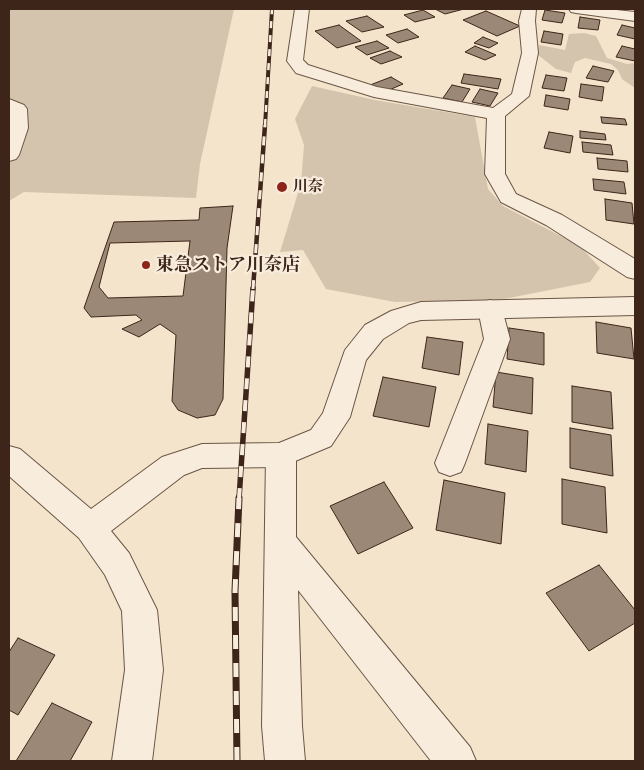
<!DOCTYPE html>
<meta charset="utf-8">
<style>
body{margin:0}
#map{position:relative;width:644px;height:770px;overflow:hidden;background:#f4e4cb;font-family:"Old Standard TT",serif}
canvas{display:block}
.frame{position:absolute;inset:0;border:10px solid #3d251a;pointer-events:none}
</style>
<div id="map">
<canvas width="644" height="770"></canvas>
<div class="frame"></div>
</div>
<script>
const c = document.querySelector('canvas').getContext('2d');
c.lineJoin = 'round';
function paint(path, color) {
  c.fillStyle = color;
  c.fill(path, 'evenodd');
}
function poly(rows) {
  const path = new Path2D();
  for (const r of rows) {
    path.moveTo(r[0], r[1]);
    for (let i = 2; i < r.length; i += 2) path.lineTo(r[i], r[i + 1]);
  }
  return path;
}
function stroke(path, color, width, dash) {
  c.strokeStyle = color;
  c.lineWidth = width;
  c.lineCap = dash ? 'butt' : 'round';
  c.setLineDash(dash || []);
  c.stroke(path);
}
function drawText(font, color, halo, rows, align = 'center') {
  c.font = font + ' "Old Standard TT","Noto Serif JP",serif';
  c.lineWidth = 4.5;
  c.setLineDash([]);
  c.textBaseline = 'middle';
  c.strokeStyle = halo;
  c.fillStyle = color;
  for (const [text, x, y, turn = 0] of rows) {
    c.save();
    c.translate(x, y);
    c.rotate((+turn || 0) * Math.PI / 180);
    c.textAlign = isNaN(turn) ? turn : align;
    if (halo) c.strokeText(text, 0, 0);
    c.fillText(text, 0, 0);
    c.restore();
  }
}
const green = poly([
 [9,9,234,9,200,164,196,198,24,192,9,201],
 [584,33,596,36,607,58,627,64,635,63,635,88,622,79,618,70,611,64,585,58,575,62,571,73,556,69,538,55,539,45,565,50,569,34],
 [312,86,375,100,475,117,488,189,503,206,580,246,600,268,590,282,499,300,395,302,326,289,303,250,280,252,301,183,304,145,295,119]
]);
const building = poly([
 [435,9,464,9,445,14,435,9],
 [423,10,435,17,415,22,404,15,423,10],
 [545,10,565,13,562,23,542,20,545,10],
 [486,11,520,26,497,36,463,20,486,11],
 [367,16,384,27,362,32,346,21,367,16],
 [580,17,600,20,598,30,578,28,580,17],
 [339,25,361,41,337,48,315,31,339,25],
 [622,25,635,28,635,39,617,35,622,25],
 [407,29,419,37,398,43,386,35,407,29],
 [544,31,563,34,561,45,541,42,544,31],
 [483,37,498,43,489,48,474,43,483,37],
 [377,41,389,48,367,55,355,47,377,41],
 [475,46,496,55,485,60,465,52,475,46],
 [622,46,635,49,635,61,616,57,622,46],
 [390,51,402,57,381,64,370,58,390,51],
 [593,66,614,71,608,82,586,78,593,66],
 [464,74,501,79,498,89,461,83,464,74],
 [546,75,567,78,564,91,542,88,546,75],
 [391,77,403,84,382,93,370,85,391,77],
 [581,84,604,87,602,101,579,97,581,84],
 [452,85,470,89,462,102,443,98,452,85],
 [480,89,498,93,490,106,472,102,480,89],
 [546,95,570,99,568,110,544,106,546,95],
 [601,117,625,119,627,125,602,123,601,117],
 [580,131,605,134,606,140,580,138,580,131],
 [549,132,573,136,570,153,544,148,549,132],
 [582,142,611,145,613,155,583,152,582,142],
 [597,158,627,161,628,172,598,169,597,158],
 [593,179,624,182,626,194,594,190,593,179],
 [605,199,632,203,634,224,606,220,605,199],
 [233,206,227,248,223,399,215,415,197,418,178,410,172,401,176,335,160,324,139,337,122,329,142,320,136,315,91,317,84,308,114,222,199,220,200,208,233,206],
 [190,241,183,296,108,298,99,287,110,243,190,241],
 [596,322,631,328,634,359,597,353,596,322],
 [509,328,544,333,544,365,507,359,509,328],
 [427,337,463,342,459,375,422,368,427,337],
 [496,372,533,378,532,414,493,407,496,372],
 [383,377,436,387,429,427,373,416,383,377],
 [572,386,611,392,613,429,572,422,572,386],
 [488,424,528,431,526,472,485,464,488,424],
 [570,428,611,435,613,476,570,468,570,428],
 [562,479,605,487,607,533,562,524,562,479],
 [444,480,505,493,501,544,436,530,444,480],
 [384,482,413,528,358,554,330,506,384,482],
 [599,565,635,610,635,623,589,651,546,593,599,565],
 [18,638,55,655,18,715,9,710,9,652,18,638],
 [52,703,92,722,70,761,16,761,52,703]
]);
const minor = poly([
 [295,9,309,9,303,60,308,65,377,87,493,108,512,94,522,53,519,21,522,9,536,9,535,21,538,53,529,96,505,116,505,174,516,194,562,215,635,259,635,279,627,277,546,225,501,202,485,174,487,118,374,97,296,73,287,61,295,9],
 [569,9,607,9,635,12,635,21,576,13,571,12,569,9],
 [490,300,499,303,502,309,510,339,465,463,461,472,450,476,439,472,435,463,484,339,478,309,481,303,490,300],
 [281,443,292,446,296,455,296,537,470,747,476,761,431,761,298,590,302,726,305,761,265,761,262,726,266,455,270,446,281,443]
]);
const tertiary = poly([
 [9,99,24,105,27,109,28,128,19,155,16,159,9,161,9,99],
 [635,297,635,315,421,320,409,323,383,339,366,360,350,417,331,446,281,467,202,468,184,475,111,531,129,553,157,610,163,670,152,761,112,761,125,670,122,611,105,575,79,538,9,476,9,446,20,449,91,509,162,457,202,444,279,443,311,430,323,413,345,350,365,325,391,311,421,302,635,297]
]);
const railFar3 = poly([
 [265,126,272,9]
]);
const railFar2 = poly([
 [253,289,265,125]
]);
const railFar1 = poly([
 [239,499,253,288]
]);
const rail = poly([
 [237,761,235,591,239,498]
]);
const markers = [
 [282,187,6,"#8f2418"],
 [146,265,5,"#8f2418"]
];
const farPoinames = [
 ["川奈",293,187]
];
const poiNames = [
 ["東急ストア川奈店",156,265]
];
paint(green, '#d5c4ad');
paint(building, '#9c8876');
stroke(building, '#3d251a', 1);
stroke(minor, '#6b5546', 2);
stroke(tertiary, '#6b5546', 2);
paint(minor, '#f8eddd');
paint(tertiary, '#f8eddd');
stroke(railFar3, '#3d251a', 4);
stroke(railFar2, '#3d251a', 4.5);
stroke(railFar1, '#3d251a', 5.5);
stroke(rail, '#3d251a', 7);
stroke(railFar3, '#f8eddd', 2.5, [7]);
stroke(railFar2, '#f8eddd', 3, [9]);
stroke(railFar1, '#f8eddd', 4, [11]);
stroke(rail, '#f8eddd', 5, [14]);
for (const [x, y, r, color] of markers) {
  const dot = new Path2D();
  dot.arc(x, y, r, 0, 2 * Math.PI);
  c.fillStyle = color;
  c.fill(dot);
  stroke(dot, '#f8eddd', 2);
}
drawText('bold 15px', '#3d251a', '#f8eddd', farPoinames, 'left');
drawText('bold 18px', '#3d251a', '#f8eddd', poiNames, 'left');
</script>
